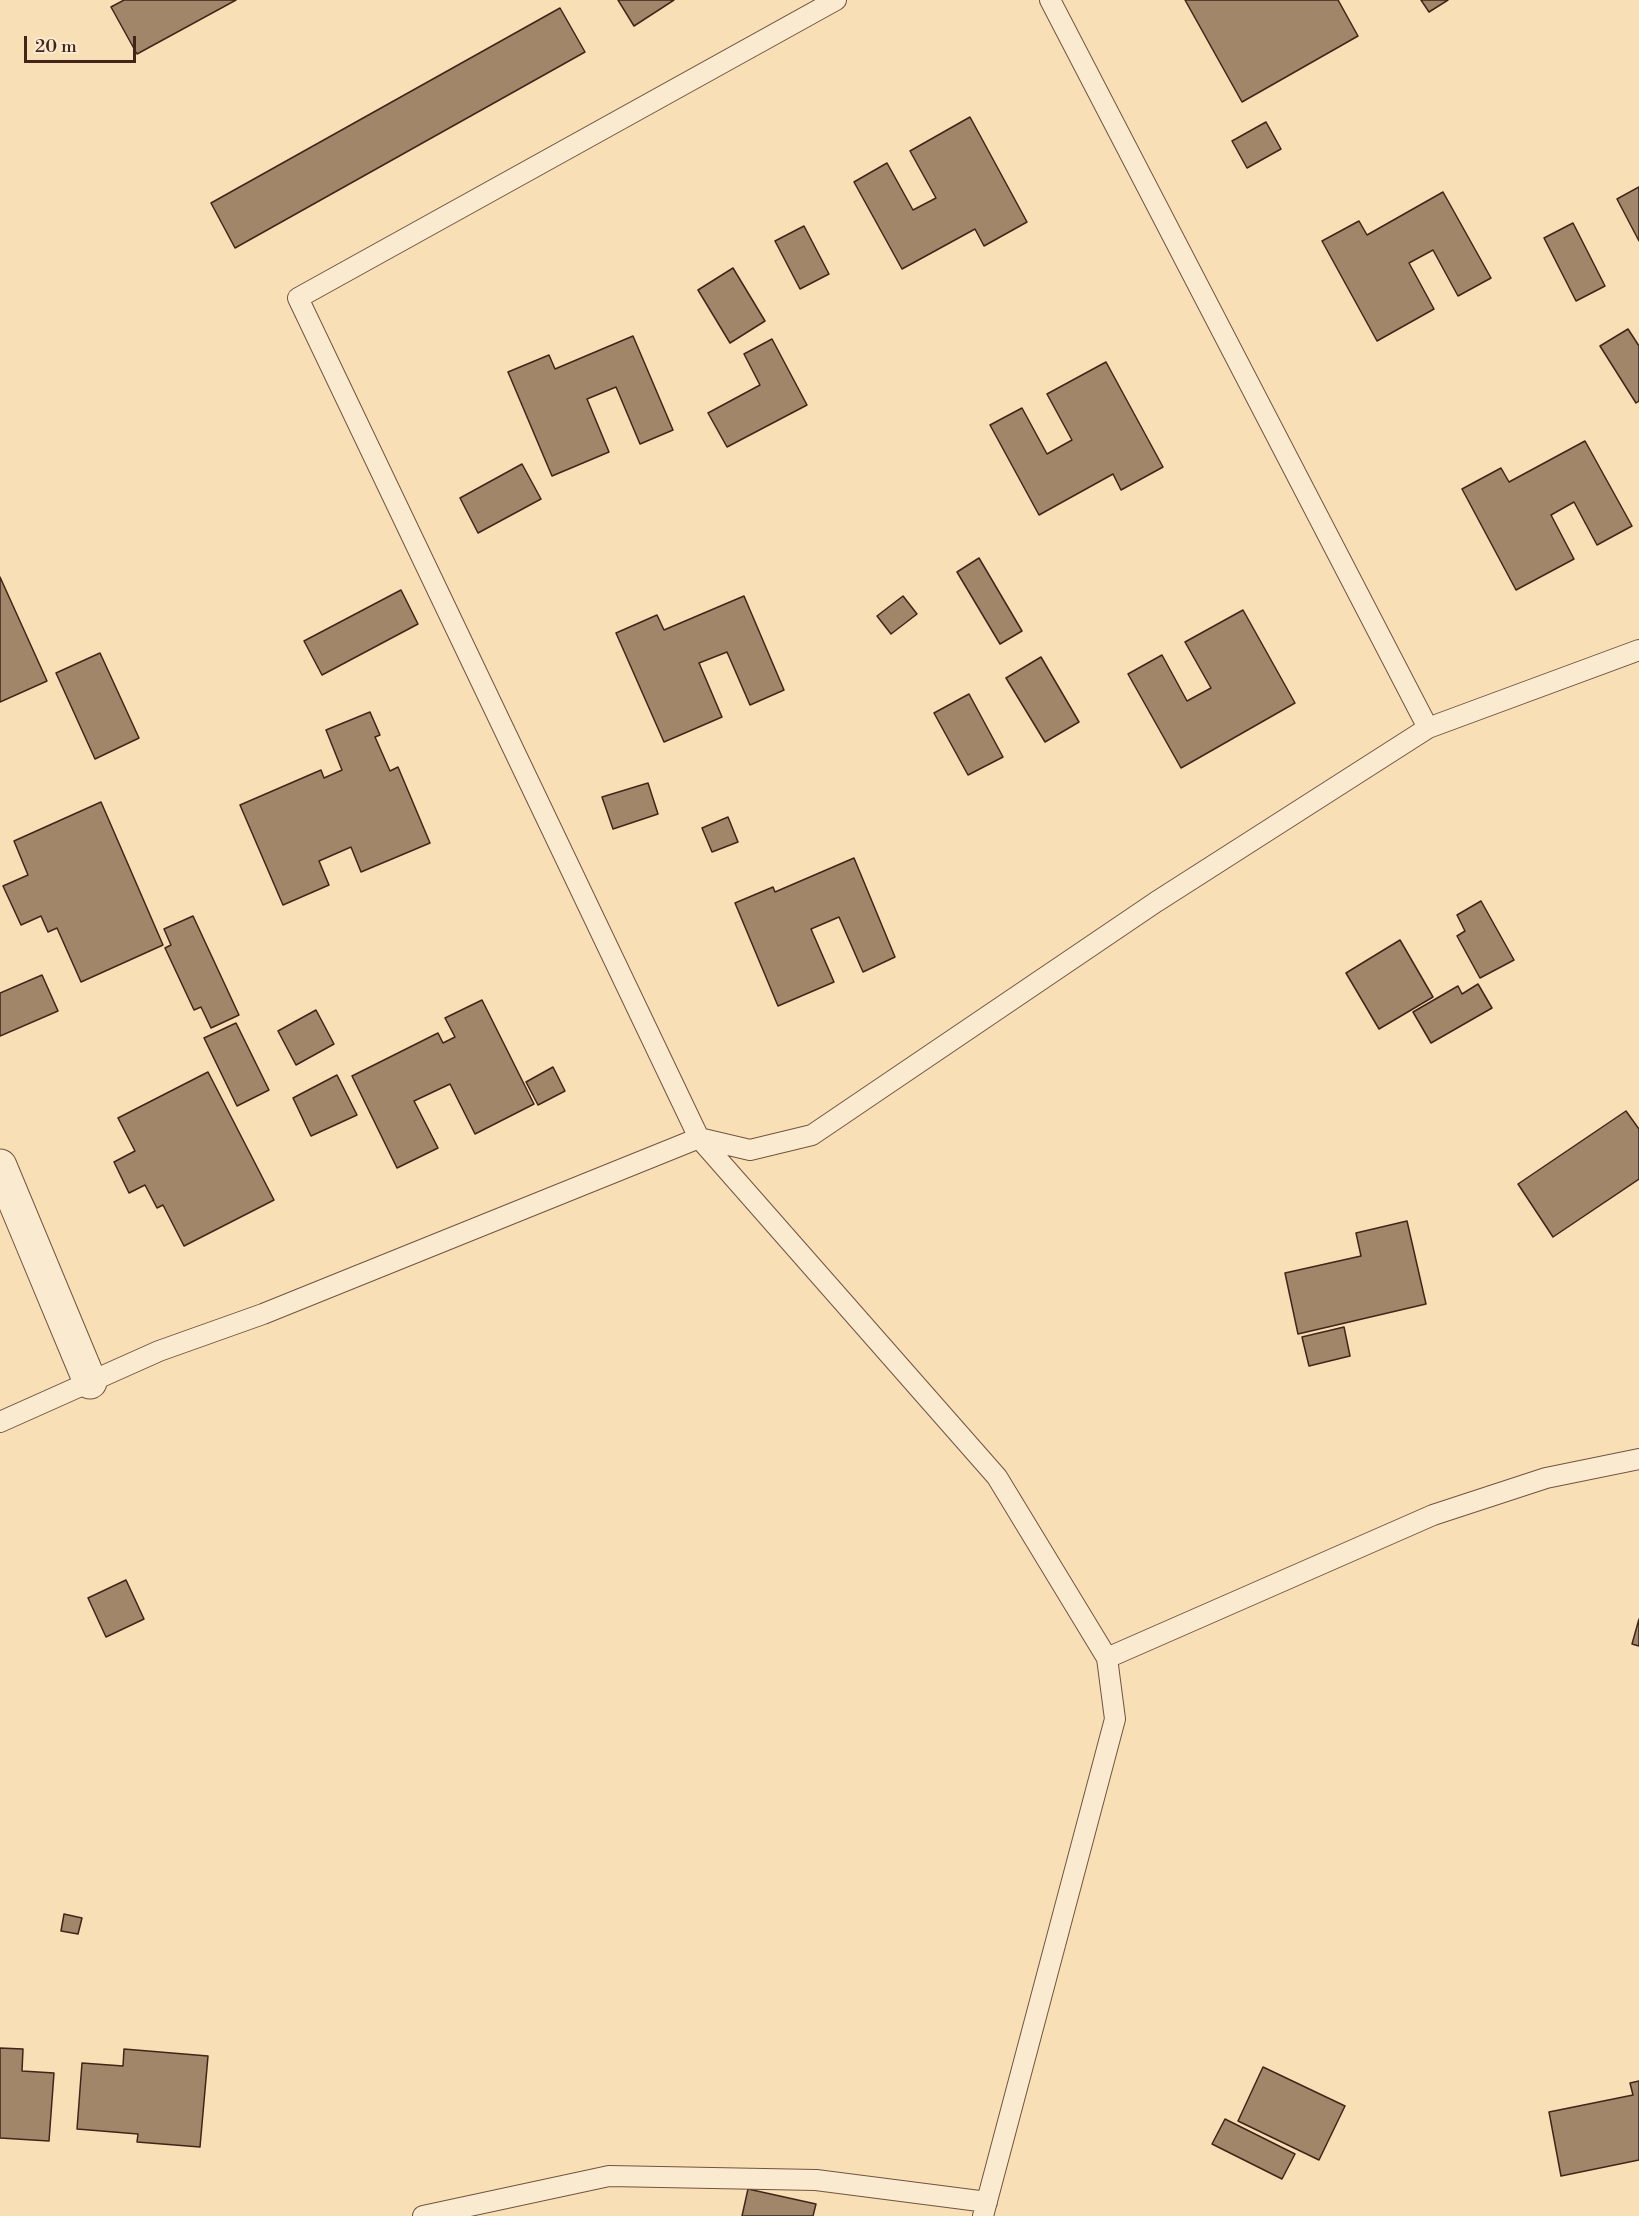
<!DOCTYPE html>
<style>
body{margin:0}
#map{position:relative;width:1639px;height:2216px;overflow:hidden;background:#f8dfb5;font-family:"Libre Bodoni",serif}
canvas{display:block}
.scale{position:absolute;left:24px;top:36px;width:112px;height:27px;box-sizing:border-box;border:3px solid #422519;border-top:0;padding-left:8px;font-size:18px;line-height:21px;white-space:nowrap;color:#422519;-webkit-text-stroke:4px #faeacf;paint-order:stroke}
</style>
<div id="map">
<canvas width="1639" height="2216"></canvas>
<div class="scale">20 m</div>
</div>
<script>
const c = document.querySelector('canvas').getContext('2d');
c.lineJoin = 'round';
function paint(path, color) {
  c.fillStyle = color;
  c.fill(path, 'evenodd');
}
function poly(rows) {
  const path = new Path2D();
  for (const r of rows) {
    path.moveTo(r[0], r[1]);
    for (let i = 2; i < r.length; i += 2) path.lineTo(r[i], r[i + 1]);
  }
  return path;
}
function stroke(path, color, width, dash) {
  c.strokeStyle = color;
  c.lineWidth = width;
  c.lineCap = dash ? 'butt' : 'round';
  c.setLineDash(dash || []);
  c.stroke(path);
}
const building = poly([
 [124,0,236,0,137,54,111,7,124,0],
 [618,0,674,0,634,26,618,0],
 [1185,0,1338,0,1358,36,1242,102,1185,0],
 [1421,0,1448,0,1429,12,1421,0],
 [560,8,585,52,235,248,211,203,560,8],
 [970,117,1027,222,984,246,975,229,902,269,854,182,887,163,913,210,936,198,910,151,970,117],
 [1266,122,1281,149,1247,168,1232,141,1266,122],
 [1639,187,1639,241,1617,199,1639,187],
 [1443,192,1491,278,1458,296,1433,250,1409,263,1434,309,1377,341,1322,241,1359,221,1367,235,1443,192],
 [1573,223,1605,286,1576,301,1544,238,1573,223],
 [804,226,829,274,800,289,775,241,804,226],
 [733,268,765,321,730,343,698,290,733,268],
 [1628,329,1639,346,1639,401,1636,403,1600,346,1628,329],
 [633,336,673,430,640,444,616,387,587,399,609,452,552,476,508,372,549,355,555,369,633,336],
 [772,339,807,405,727,447,708,413,760,385,744,354,772,339],
 [1106,362,1163,467,1121,490,1113,474,1039,515,990,425,1022,408,1047,454,1072,440,1047,394,1106,362],
 [1585,441,1632,526,1597,545,1574,502,1551,515,1574,559,1516,590,1462,489,1501,468,1509,482,1585,441],
 [522,464,541,499,478,533,460,498,522,464],
 [979,558,1022,631,1000,644,957,572,979,558],
 [0,577,47,681,0,702,0,577],
 [401,590,418,624,322,675,304,641,401,590],
 [744,596,784,690,750,705,727,652,699,663,722,717,664,742,616,633,657,615,664,630,744,596],
 [903,596,917,614,891,634,877,616,903,596],
 [1243,610,1295,703,1181,768,1128,674,1162,655,1187,701,1211,688,1185,642,1243,610],
 [100,653,139,738,95,759,56,673,100,653],
 [1041,657,1079,722,1045,742,1006,678,1041,657],
 [969,694,1003,757,968,775,934,713,969,694],
 [370,712,380,735,375,737,390,771,398,767,430,843,361,872,351,847,319,861,329,885,283,905,240,805,321,770,324,778,342,770,326,730,370,712],
 [648,783,658,814,613,829,602,797,648,783],
 [101,802,163,945,81,982,57,928,48,932,41,916,21,925,3,886,28,875,14,841,101,802],
 [728,817,738,842,712,852,702,828,728,817],
 [854,858,895,957,863,972,839,917,811,929,834,982,778,1006,735,903,773,887,775,892,854,858],
 [1481,901,1514,960,1480,978,1457,936,1465,931,1457,915,1481,901],
 [193,916,239,1015,211,1028,201,1007,194,1010,165,948,171,945,164,929,193,916],
 [1400,940,1433,997,1379,1029,1346,973,1400,940],
 [42,975,58,1011,0,1036,0,993,42,975],
 [1478,984,1492,1008,1431,1043,1413,1012,1458,986,1462,994,1478,984],
 [482,1000,534,1104,475,1134,450,1084,414,1101,438,1148,397,1168,352,1076,438,1033,443,1043,455,1037,445,1018,482,1000],
 [316,1010,334,1044,296,1065,278,1031,316,1010],
 [236,1023,269,1090,237,1106,204,1038,236,1023],
 [553,1067,565,1091,538,1105,526,1082,553,1067],
 [208,1072,274,1200,184,1246,163,1205,157,1208,145,1185,129,1193,114,1162,135,1151,118,1118,208,1072],
 [337,1075,357,1115,311,1136,293,1098,337,1075],
 [1626,1111,1639,1129,1639,1179,1553,1237,1518,1184,1626,1111],
 [1407,1221,1426,1304,1298,1334,1285,1273,1361,1256,1356,1233,1407,1221],
 [1344,1327,1350,1356,1309,1366,1302,1337,1344,1327],
 [126,1580,144,1619,106,1637,88,1598,126,1580],
 [1639,1619,1639,1646,1632,1644,1639,1619],
 [64,1914,82,1918,78,1934,61,1931,64,1914],
 [0,2048,23,2049,22,2071,54,2073,49,2141,0,2138,0,2048],
 [124,2049,208,2056,200,2147,137,2142,138,2134,77,2129,82,2063,123,2066,124,2049],
 [1263,2067,1345,2106,1319,2160,1238,2121,1263,2067],
 [1639,2081,1639,2160,1561,2176,1549,2112,1633,2095,1630,2083,1639,2081],
 [1225,2119,1295,2154,1282,2179,1212,2144,1225,2119],
 [748,2189,816,2204,813,2216,742,2216,748,2189]
]);
const service = poly([
 [836,0,298,298,699,1138,997,1477,1107,1658,1115,1719,983,2216],
 [1050,0,1428,728],
 [0,1422,159,1351,263,1314,699,1138,750,1150,812,1135,1156,902,1428,728,1639,650],
 [1107,1658,1433,1515,1546,1478,1639,1459],
 [423,2216,609,2176,816,2180,987,2202]
]);
const minor = poly([
 [0,1166,90,1382]
]);
paint(building, '#a1866a');
stroke(building, '#422519', 1.5);
stroke(service, '#705440', 22);
stroke(minor, '#705440', 35);
stroke(service, '#faeacf', 20);
stroke(minor, '#faeacf', 33);
</script>
